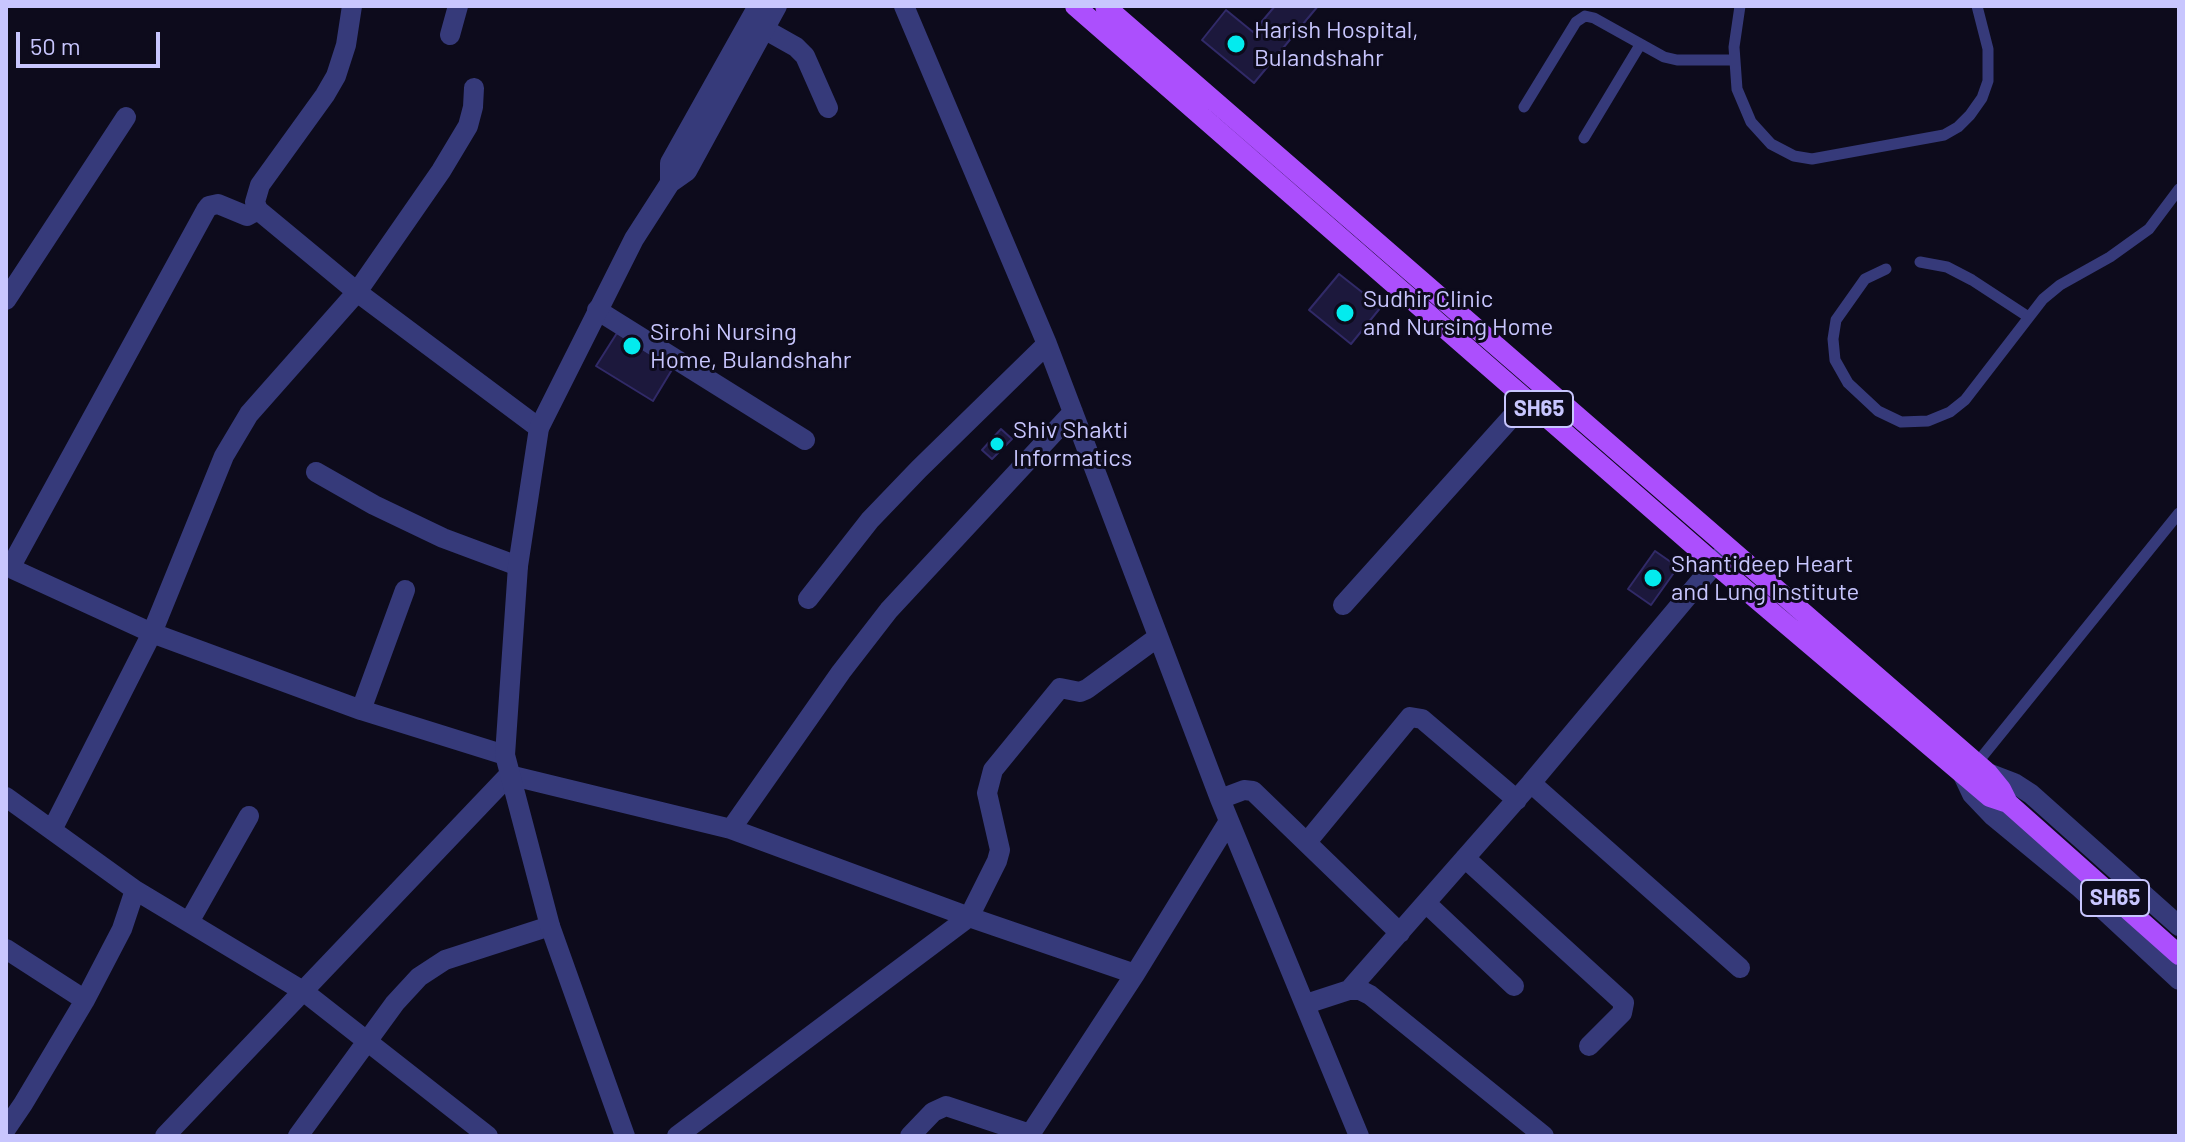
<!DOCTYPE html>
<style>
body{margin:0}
#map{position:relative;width:2185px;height:1142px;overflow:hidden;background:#0d0b1c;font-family:Barlow,sans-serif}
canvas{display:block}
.frame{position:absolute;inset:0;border:8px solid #c8c6fe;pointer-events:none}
.scale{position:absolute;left:16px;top:32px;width:144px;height:36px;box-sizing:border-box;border:4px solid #c8c6fe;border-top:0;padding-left:10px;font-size:24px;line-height:28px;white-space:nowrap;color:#c8c6fe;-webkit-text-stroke:6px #0d0b1c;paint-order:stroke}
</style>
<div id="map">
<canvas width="2185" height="1142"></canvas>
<div class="frame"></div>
<div class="scale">50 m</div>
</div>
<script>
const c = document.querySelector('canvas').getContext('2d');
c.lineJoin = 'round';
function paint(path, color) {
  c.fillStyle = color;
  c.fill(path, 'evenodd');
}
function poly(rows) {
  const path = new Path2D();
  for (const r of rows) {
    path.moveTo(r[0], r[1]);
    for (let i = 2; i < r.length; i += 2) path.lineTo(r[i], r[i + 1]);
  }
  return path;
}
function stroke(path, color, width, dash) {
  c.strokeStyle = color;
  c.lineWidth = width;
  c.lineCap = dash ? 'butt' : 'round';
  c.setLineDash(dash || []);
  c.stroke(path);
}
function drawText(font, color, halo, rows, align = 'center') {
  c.font = font + ' Barlow,sans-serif';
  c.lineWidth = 6;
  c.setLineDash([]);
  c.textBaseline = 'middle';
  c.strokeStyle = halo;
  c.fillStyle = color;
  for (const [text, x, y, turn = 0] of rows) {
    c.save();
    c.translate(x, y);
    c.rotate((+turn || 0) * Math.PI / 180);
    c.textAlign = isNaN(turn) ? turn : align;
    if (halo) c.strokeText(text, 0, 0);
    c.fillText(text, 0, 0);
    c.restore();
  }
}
const building = poly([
 [1275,6,1318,6,1254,83,1202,40,1226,10,1253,32,1275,6],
 [1339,274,1381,307,1351,344,1309,310,1339,274],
 [617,333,673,368,653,401,596,366,617,333],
 [1001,429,1012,439,992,459,982,450,1001,429],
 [1655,551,1678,567,1651,605,1628,589,1655,551]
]);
const service = poly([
 [1740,6,1734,47,1737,89,1751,122,1771,144,1794,156,1812,159,1944,135,1958,127,1970,115,1982,98,1988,81,1988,49,1977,6],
 [1524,107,1576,22,1585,16,1594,18,1664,57,1677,60,1735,60],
 [1584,138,1640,45],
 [1920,262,1947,267,1972,280,2027,316],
 [1886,269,1865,279,1836,320,1833,339,1835,360,1848,383,1878,411,1901,422,1928,421,1950,412,1965,400,2043,299,2060,285,2110,257,2149,229,2179,189],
 [1977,763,2179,513]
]);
const minor = poly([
 [352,6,346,45,336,76,325,95,260,185,255,202,258,210,357,292,539,428],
 [904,6,1047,344,1220,799,1359,1136],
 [764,29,796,47,805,56,828,108],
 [450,35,458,6],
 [6,300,126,117],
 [597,310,805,440],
 [316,472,374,505,443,538,518,566],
 [6,566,152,633,361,710,505,755],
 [10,568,206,210,209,206,218,204,247,216,258,210],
 [808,599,870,520,919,469,1047,344],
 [1343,605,1528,399],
 [361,710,405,590],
 [1988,773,2014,783,2031,794,2179,926],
 [1963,775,1972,794,1993,816,2079,887,2179,980],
 [1531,783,1740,968],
 [6,797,135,890,303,991,488,1136],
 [1220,799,1244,790,1253,791,1400,933],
 [53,828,152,633,224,456,249,414,357,292,441,171,468,126,473,107,474,88],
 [731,829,841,672,889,610,1073,412],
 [1307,842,1410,717,1422,719,1517,800],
 [1465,858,1624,1003,1622,1013,1589,1046],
 [1426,903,1514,986],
 [189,922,249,816],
 [6,949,85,1000],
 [1349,990,1531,783,1728,548],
 [1306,1004,1349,990,1360,990,1370,995,1544,1136],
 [6,1129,23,1104,85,1000,122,929,135,890],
 [165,1136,509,775,731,829,969,917,1135,974,1229,821],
 [298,1136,395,1003,419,977,445,960,550,926],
 [677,1136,969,917,997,861,1000,850,987,793,993,770,1060,688,1080,692,1087,689,1158,637],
 [910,1136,933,1112,946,1106,1030,1134],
 [1029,1136,1135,974]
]);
const tertiary = poly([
 [670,183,670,163,758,6],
 [625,1136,550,926,505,755,518,566,539,428,634,239,670,183,687,171,777,6]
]);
const primary = poly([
 [1075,6,1715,564,1990,797,2008,803,2179,955],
 [1105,6,1988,773,2001,789,2008,803]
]);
const markers = [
 [1236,44,10,"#03ebee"],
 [1345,313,10,"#03ebee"],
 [632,346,10,"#03ebee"],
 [997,444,8,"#03ebee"],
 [1653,578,10,"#03ebee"]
];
const shields = [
 [1539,409,68],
 [2115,898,68]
];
const shieldNames = [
 ["SH65",1539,409],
 ["SH65",2115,898]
];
const poiNames = [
 ["Harish Hospital,",1254,30],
 ["Bulandshahr",1254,58],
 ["Sudhir Clinic",1363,299],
 ["and Nursing Home",1363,327],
 ["Sirohi Nursing",650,332],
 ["Home, Bulandshahr",650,360],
 ["Shiv Shakti",1013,430],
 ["Informatics",1013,458],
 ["Shantideep Heart",1671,564],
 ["and Lung Institute",1671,592]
];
paint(building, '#1c183c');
stroke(building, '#312a68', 2);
stroke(service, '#363a7a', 11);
stroke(minor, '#363a7a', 20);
stroke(tertiary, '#363a7a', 20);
stroke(primary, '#ac4ffd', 20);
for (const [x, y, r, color] of markers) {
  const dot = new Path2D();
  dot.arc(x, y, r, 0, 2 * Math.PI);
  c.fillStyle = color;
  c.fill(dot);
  stroke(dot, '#0d0b1c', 3);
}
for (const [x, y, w] of shields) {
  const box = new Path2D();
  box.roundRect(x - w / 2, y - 18, w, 36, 6);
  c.fillStyle = '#0d0b1c';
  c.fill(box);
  stroke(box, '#c8c6fe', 2);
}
drawText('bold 22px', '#c8c6fe', null, shieldNames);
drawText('24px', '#c8c6fe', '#0d0b1c', poiNames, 'left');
</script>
